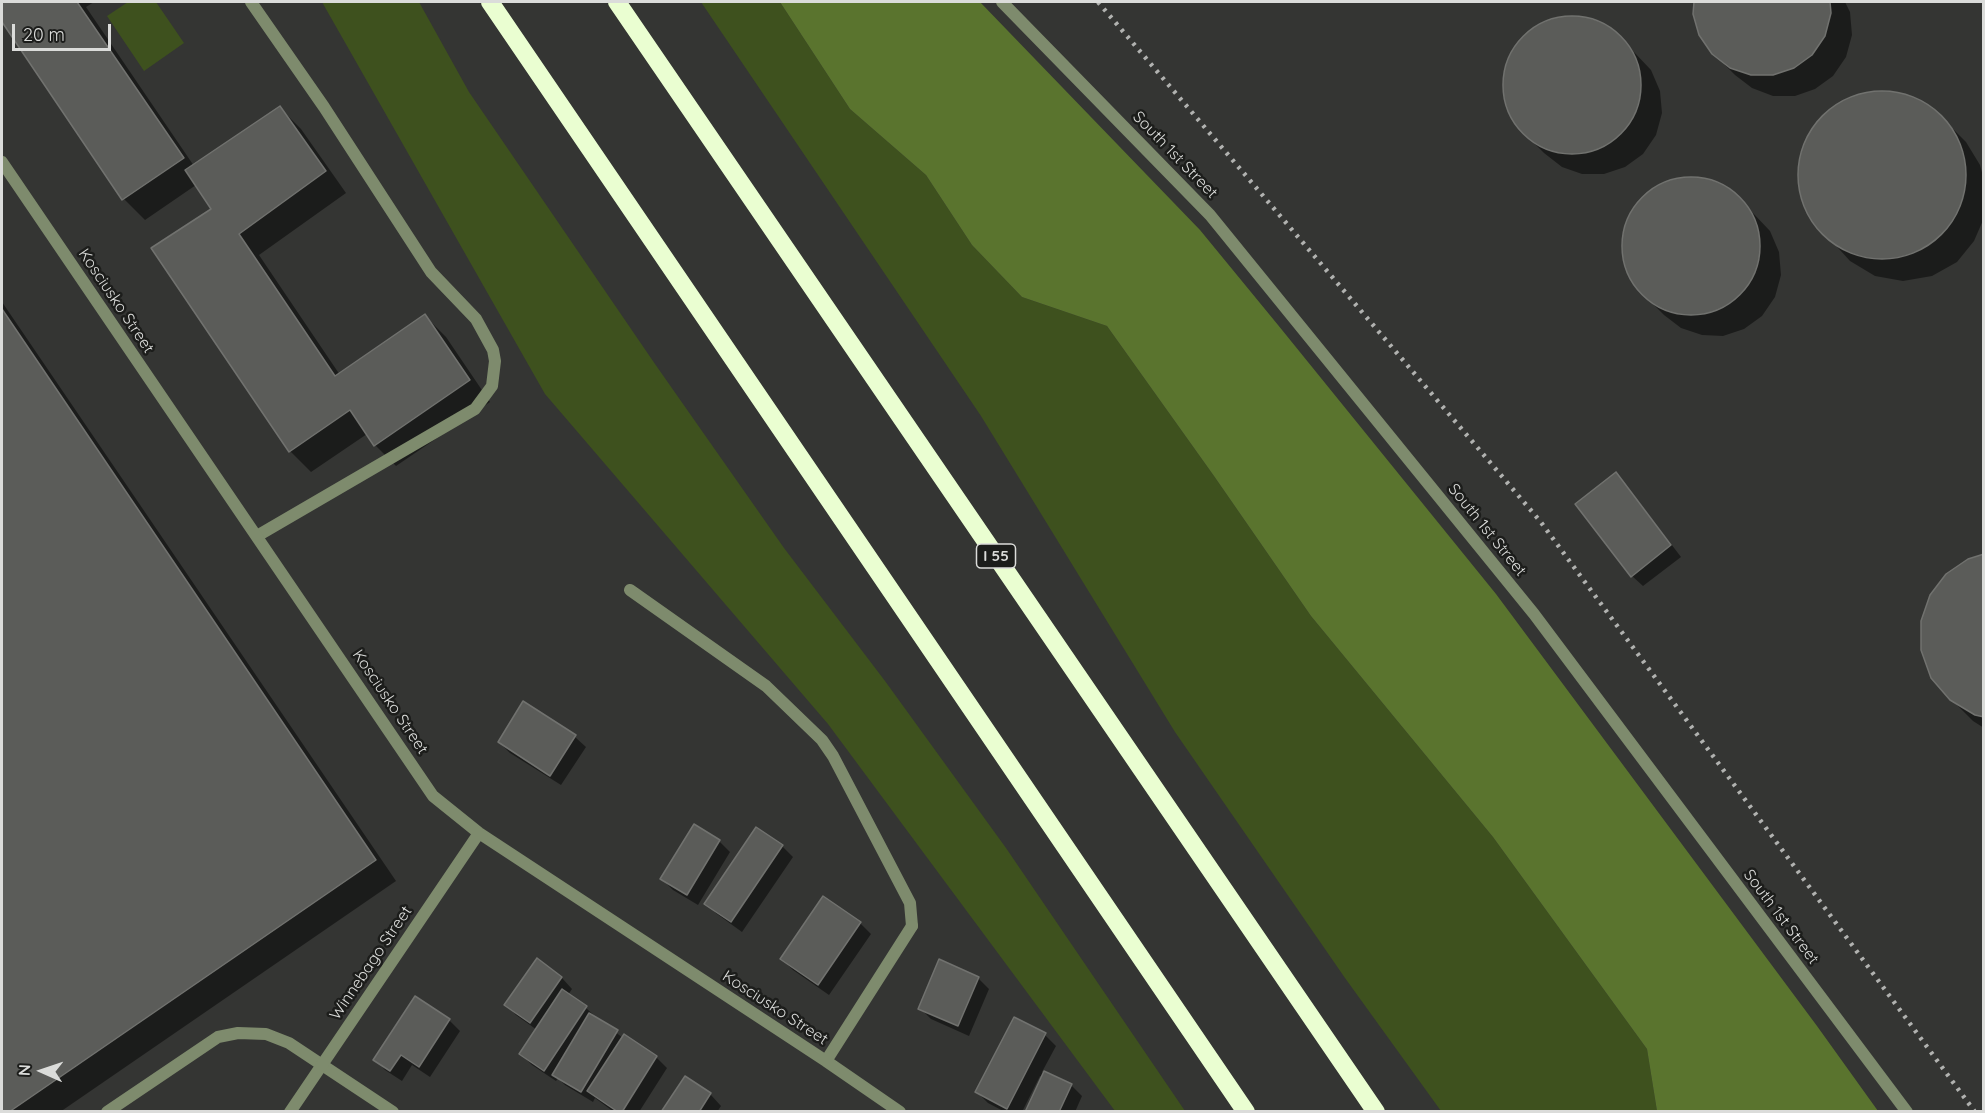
<!DOCTYPE html>
<style>
body{margin:0}
#map{position:relative;width:1985px;height:1113px;overflow:hidden;background:#343533;font-family:Quicksand,sans-serif}
canvas{display:block}
.frame{position:absolute;inset:0;border:3px solid #dbdcda;pointer-events:none}
.north{position:absolute;left:12px;top:1041px;width:60px;height:60px;-webkit-text-stroke:4px #1c1d1b;paint-order:stroke;rotate:273deg;font-size:16px;font-weight:700;line-height:24px;text-align:center;color:#dbdcda}
.north::after{content:'';display:block;margin:auto;width:21px;height:27px;background:#dbdcda;clip-path:polygon(50% 0,100% 100%,50% 72%,0 100%)}
.scale{position:absolute;left:12px;top:24px;width:99px;height:27px;box-sizing:border-box;border:3px solid #dbdcda;border-top:0;padding-left:8px;font-size:18px;line-height:21px;white-space:nowrap;color:#dbdcda;-webkit-text-stroke:4px #1c1d1b;paint-order:stroke}
</style>
<div id="map">
<canvas width="1985" height="1113"></canvas>
<div class="frame"></div>
<div class="north">N</div>
<div class="scale">20 m</div>
</div>
<script>
const c = document.querySelector('canvas').getContext('2d');
c.lineJoin = 'round';
function paint(path, color) {
  c.fillStyle = color;
  c.fill(path, 'evenodd');
}
function poly(rows) {
  const path = new Path2D();
  for (const r of rows) {
    if (r.length === 3) {
      path.moveTo(r[0] + r[2], r[1]);
      path.arc(r[0], r[1], r[2], 0, 2 * Math.PI);
      continue;
    }
    path.moveTo(r[0], r[1]);
    for (let i = 2; i < r.length; i += 2) path.lineTo(r[i], r[i + 1]);
  }
  return path;
}
function stroke(path, color, width, dash) {
  c.strokeStyle = color;
  c.lineWidth = width;
  c.lineCap = dash ? 'butt' : 'round';
  c.setLineDash(dash || []);
  c.stroke(path);
}
function drawText(font, color, halo, rows, align = 'center') {
  c.font = font + ' Quicksand,sans-serif';
  c.lineWidth = 5;
  c.setLineDash([]);
  c.textBaseline = 'middle';
  c.strokeStyle = halo;
  c.fillStyle = color;
  for (const [text, x, y, turn = 0] of rows) {
    c.save();
    c.translate(x, y);
    c.rotate((+turn || 0) * Math.PI / 180);
    c.textAlign = isNaN(turn) ? turn : align;
    if (halo) c.strokeText(text, 0, 0);
    c.fillText(text, 0, 0);
    c.restore();
  }
}
const green = poly([
 [128,2,156,2,184,43,144,71,107,16],
 [322,2,419,2,469,92,655,364,784,548,885,681,1006,848,1185,1111,1115,1111,828,724,545,394],
 [701,2,780,2,850,109,926,175,972,245,1022,297,1107,326,1214,476,1311,616,1493,837,1647,1049,1657,1111,1441,1111,1345,978,1175,732,981,416]
]);
const forest = poly([
 [780,2,980,2,1200,230,1278,325,1496,594,1817,1026,1878,1111,1657,1111,1647,1049,1493,837,1311,616,1214,476,1107,326,1022,297,972,245,926,175,850,109]
]);
const shadow = poly([
 [2,2,94,2,86,7,194,166,280,108,301,129,346,193,259,255,340,375,425,316,446,337,490,402,396,466,375,445,367,434,311,472,290,451,213,210,196,185,145,220,124,199,2,19],
 [1695,2,1845,2,1850,12,1852,35,1846,57,1833,76,1815,89,1795,96,1773,96,1752,88,1735,75,1713,53,1695,14],
 [1571,17,1594,20,1614,31,1651,70,1660,91,1662,113,1656,135,1643,154,1625,167,1604,174,1582,174,1562,167,1544,153,1523,132,1511,113,1505,92,1506,70,1514,49,1529,32,1549,20],
 [1872,93,1899,94,1923,103,1944,120,1966,142,1980,165,1984,180,1984,218,1974,241,1957,262,1932,276,1903,281,1875,276,1850,261,1810,217,1800,190,1800,161,1809,136,1825,115,1846,100],
 [1691,178,1713,182,1733,192,1770,231,1779,252,1781,275,1775,297,1762,316,1744,329,1723,336,1702,335,1681,328,1664,315,1642,293,1630,275,1624,254,1625,232,1633,211,1648,194,1668,182],
 [2,302,396,881,60,1112,2,1112],
 [1616,474,1626,485,1681,557,1643,586,1632,576],
 [1984,556,1984,728,1973,721,1951,699],
 [575,737,586,747,561,785,510,753,499,742],
 [719,841,730,852,698,905,673,890,662,879],
 [782,846,793,857,742,932,717,914,706,904],
 [824,898,860,923,871,934,829,995,793,970,782,959],
 [537,960,562,978,572,989,568,995,586,1008,597,1018,623,1038,656,1057,667,1068,639,1112,614,1112,595,1098,593,1102,565,1085,558,1078,556,1081,532,1065,521,1054,537,1030,516,1015,506,1004],
 [978,978,989,989,969,1036,931,1019,920,1008],
 [416,998,449,1020,460,1031,430,1077,412,1065,402,1081,385,1070,375,1059],
 [1045,1035,1056,1046,1042,1072,1071,1085,1082,1096,1075,1112,1026,1112,1042,1077,1040,1076,1022,1112,1005,1112,988,1103,977,1092],
 [686,1078,711,1095,721,1106,717,1112,663,1112]
]);
const building = poly([
 [2,2,77,2,184,158,122,200,2,22,2,2],
 [1694,2,1830,2,1831,13,1825,36,1812,55,1794,68,1773,75,1751,75,1730,68,1712,54,1699,35,1693,14,1694,2],
 [1572,85,69],
 [1882,175,84],
 [280,106,326,171,239,234,335,376,425,314,470,380,374,446,350,410,289,452,151,248,211,209,185,170,280,106],
 [1691,246,69],
 [2,309,376,860,9,1112,2,1112,2,309],
 [1616,472,1671,545,1631,577,1575,504,1616,472],
 [1984,554,1984,717,1975,715,1950,700,1931,678,1921,650,1921,621,1930,595,1946,574,1968,559,1984,554],
 [523,701,576,735,550,776,498,742,523,701],
 [694,824,720,840,687,895,660,879,694,824],
 [756,827,783,845,731,922,704,904,756,827],
 [823,896,861,922,818,985,780,959,823,896],
 [537,958,562,977,530,1023,504,1005,537,958],
 [939,959,979,977,958,1026,918,1009,939,959],
 [562,989,587,1006,544,1071,519,1054,562,989],
 [415,996,450,1019,419,1067,401,1055,390,1071,373,1060,415,996],
 [589,1013,618,1030,581,1092,552,1075,589,1013],
 [1014,1017,1046,1033,1007,1109,975,1092,1014,1017],
 [624,1034,657,1056,622,1112,618,1112,587,1091,624,1034],
 [1044,1071,1072,1084,1059,1112,1025,1112,1044,1071],
 [685,1076,711,1093,699,1112,661,1112,685,1076]
]);
const lane = poly([
 [251,2,324,107,431,272,476,319,493,350,495,361,492,386,475,409,257,536],
 [630,590,766,686,822,740,833,756,910,903,912,926],
 [107,1112,218,1037,238,1033,266,1034,289,1043,393,1112]
]);
const street = poly([
 [1002,2,1210,215,1534,614,1907,1112],
 [2,162,433,796,479,833,826,1061,900,1112],
 [826,1061,912,926],
 [290,1112,479,833]
]);
const highway = poly([
 [490,2,1246,1112],
 [617,2,1376,1112]
]);
const rail = poly([
 [1098,2,1540,521,1975,1112]
]);
const shields = [
 [996,556,39]
];
const shieldNames = [
 ["I 55",996,556]
];
const streetNames = [
 ["South 1st Street",1175,155,46],
 ["Kosciusko Street",116,301,56],
 ["South 1st Street",1487,530,51],
 ["Kosciusko Street",390,702,56],
 ["South 1st Street",1781,917,53],
 ["Winnebago Street",371,963,-56],
 ["Kosciusko Street",775,1008,33]
];
paint(green, '#3e511e');
paint(forest, '#5a742e');
paint(shadow, '#0007');
paint(building, '#5b5c59');
stroke(building, '#71726f', 1.5);
stroke(lane, '#7e8b6d', 12);
stroke(street, '#7e8b6d', 12);
stroke(highway, '#eafed1', 18);
stroke(rail, '#b1b2b0', 4.5, [3, 6]);
for (const [x, y, w] of shields) {
  const box = new Path2D();
  box.roundRect(x - w / 2, y - 12, w, 24, 4.5);
  c.fillStyle = '#1c1d1b';
  c.fill(box);
  stroke(box, '#dbdcda', 1.5);
}
drawText('bold 15px', '#dbdcda', null, shieldNames);
drawText('16px', '#dbdcda', '#1c1d1b', streetNames);
</script>
